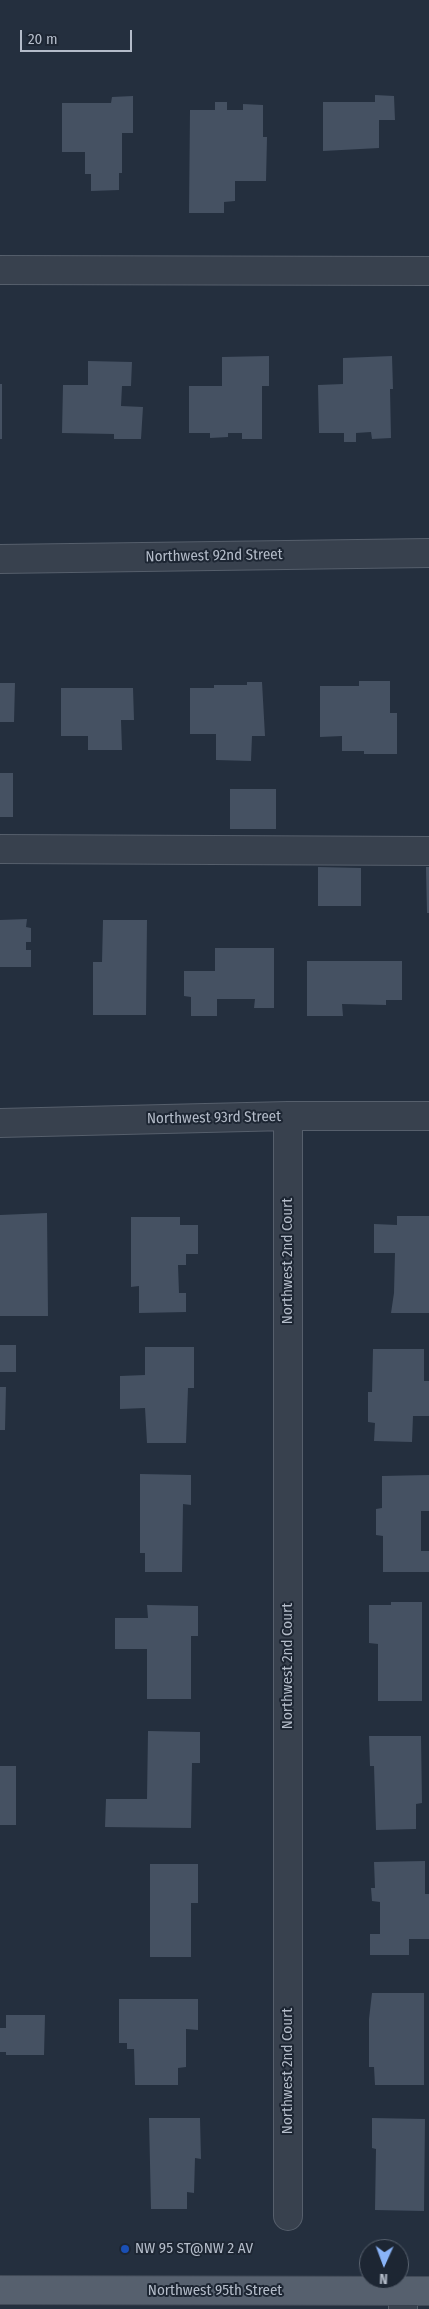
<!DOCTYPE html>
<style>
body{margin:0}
#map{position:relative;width:429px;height:2309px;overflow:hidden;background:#242f3e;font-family:"Fira Sans Condensed",sans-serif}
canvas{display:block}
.north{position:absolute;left:359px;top:2239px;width:50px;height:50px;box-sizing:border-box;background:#1d2633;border:1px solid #59626f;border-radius:50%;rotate:182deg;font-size:14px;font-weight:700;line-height:20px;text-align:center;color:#b4bcc9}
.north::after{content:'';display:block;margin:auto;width:18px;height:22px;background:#8ab4f8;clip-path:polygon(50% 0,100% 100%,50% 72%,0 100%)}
.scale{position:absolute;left:20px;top:30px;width:112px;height:22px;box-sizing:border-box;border:2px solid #b4bcc9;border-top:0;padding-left:6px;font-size:15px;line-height:18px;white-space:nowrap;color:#b4bcc9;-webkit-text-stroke:4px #1d2633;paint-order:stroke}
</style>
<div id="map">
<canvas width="429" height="2309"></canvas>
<div class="north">N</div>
<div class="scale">20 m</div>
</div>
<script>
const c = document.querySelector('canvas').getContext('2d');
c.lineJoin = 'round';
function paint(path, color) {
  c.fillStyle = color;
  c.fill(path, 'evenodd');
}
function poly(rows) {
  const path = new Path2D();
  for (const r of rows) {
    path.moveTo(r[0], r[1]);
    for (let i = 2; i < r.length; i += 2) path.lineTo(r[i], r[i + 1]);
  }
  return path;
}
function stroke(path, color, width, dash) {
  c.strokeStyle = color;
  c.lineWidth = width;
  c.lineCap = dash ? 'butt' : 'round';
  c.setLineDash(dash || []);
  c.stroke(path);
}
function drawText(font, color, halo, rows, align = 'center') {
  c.font = font + ' "Fira Sans Condensed",sans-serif';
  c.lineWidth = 4;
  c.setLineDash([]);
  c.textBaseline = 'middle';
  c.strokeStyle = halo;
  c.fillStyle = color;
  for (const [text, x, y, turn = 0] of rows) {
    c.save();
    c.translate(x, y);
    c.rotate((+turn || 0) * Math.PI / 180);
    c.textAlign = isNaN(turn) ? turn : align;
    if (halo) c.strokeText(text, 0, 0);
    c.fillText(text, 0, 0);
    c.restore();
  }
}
const building = poly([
 [375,95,394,96,395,120,379,120,379,148,323,151,323,102,375,102],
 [133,96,133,133,122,133,122,173,119,173,119,190,91,191,91,174,85,174,85,152,62,152,62,103,111,103,112,97],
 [215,102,227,102,227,110,243,110,243,104,263,105,263,137,267,137,266,181,235,181,235,201,224,202,224,213,189,213,190,110,215,110],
 [269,356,269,386,262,386,262,439,242,439,242,433,228,433,228,437,210,438,210,433,189,433,189,386,222,386,222,357],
 [392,356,393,389,390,389,391,438,372,439,371,432,356,433,356,442,344,442,344,433,319,433,318,385,343,384,343,358],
 [88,361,132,362,131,386,122,386,121,406,143,407,141,439,114,439,114,434,62,433,63,385,88,385],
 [0,384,2,384,2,439,0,439],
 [359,681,390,681,390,713,397,713,397,754,364,754,364,751,342,751,342,736,320,737,320,686,359,686],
 [247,682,262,682,265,736,252,736,251,761,216,760,216,734,190,734,190,688,214,688,214,685,247,685],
 [0,683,15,683,14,722,0,722],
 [61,688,133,688,134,720,121,720,122,750,88,750,88,736,61,736],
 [0,773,13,773,13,817,0,817],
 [230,789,276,789,276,829,230,829],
 [318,867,361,868,361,906,318,906],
 [426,867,429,867,429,913,427,913],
 [27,919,26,927,31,928,31,942,26,942,26,950,31,950,31,967,0,967,0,920],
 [103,920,147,920,146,1015,93,1015,93,962,102,962],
 [215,948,274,948,274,1008,254,1008,255,999,217,999,217,1016,191,1016,191,997,184,996,184,971,215,971],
 [307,961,402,961,402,1000,386,1000,386,1005,342,1004,343,1016,307,1016],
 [47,1213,48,1316,0,1316,0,1215],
 [397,1216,429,1216,429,1313,391,1313,394,1293,395,1253,374,1253,374,1224,397,1225],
 [131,1217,180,1217,180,1225,198,1225,198,1254,186,1254,186,1265,178,1265,179,1293,186,1293,186,1312,139,1313,139,1286,131,1287],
 [0,1345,16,1345,16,1372,0,1372],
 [145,1347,194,1347,194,1388,188,1388,186,1443,147,1443,145,1408,120,1409,120,1376,145,1375],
 [373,1349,424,1349,424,1381,429,1381,429,1416,413,1416,412,1442,374,1441,375,1423,368,1422,368,1392,372,1392],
 [0,1387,6,1387,5,1430,0,1430],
 [140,1474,191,1475,191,1505,183,1504,182,1572,145,1572,145,1553,140,1553],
 [429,1475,429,1511,421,1511,421,1551,429,1551,429,1572,383,1572,383,1536,376,1535,376,1509,382,1508,382,1476],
 [391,1602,422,1602,422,1701,378,1701,378,1644,369,1643,369,1605,391,1605],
 [147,1605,198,1606,198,1636,191,1636,191,1699,147,1699,147,1649,115,1649,115,1618,148,1618],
 [148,1731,200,1732,200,1763,192,1763,191,1828,105,1827,106,1799,147,1799],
 [369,1736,421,1736,422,1803,416,1804,416,1829,376,1830,374,1766,370,1766],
 [0,1766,16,1766,16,1825,0,1825],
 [425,1861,425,1894,429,1894,429,1939,409,1939,409,1955,370,1955,370,1934,380,1934,380,1902,372,1901,371,1888,375,1888,374,1862],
 [150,1864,198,1864,198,1903,191,1903,191,1957,150,1957],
 [372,1993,424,1993,424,2085,375,2085,374,2067,369,2067,369,2019],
 [119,1999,198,1999,198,2030,186,2029,186,2067,178,2068,178,2085,135,2085,134,2049,127,2049,127,2043,119,2043],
 [6,2015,45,2015,44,2055,6,2055,6,2052,0,2052,0,2028,6,2028],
 [149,2118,200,2118,201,2159,195,2158,194,2193,187,2192,187,2209,151,2209],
 [372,2118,425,2119,424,2211,375,2210,376,2149,372,2148]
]);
const minor = poly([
 [0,270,429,271],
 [0,559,429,553],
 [0,849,429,851],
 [0,1123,288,1116,429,1116],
 [288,2216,288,1116],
 [403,2309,403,2291]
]);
const major = poly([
 [0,2290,429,2291]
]);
const markers = [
 [125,2249,5,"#1a4fb4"]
];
const streetNames = [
 ["Northwest 92nd Street",214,556,-1],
 ["Northwest 93rd Street",214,1118,-1],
 ["Northwest 2nd Court",288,1261,-90],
 ["Northwest 2nd Court",288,1666,-90],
 ["Northwest 2nd Court",288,2071,-90],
 ["Northwest 95th Street",215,2291]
];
const poiNames = [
 ["NW 95 ST@NW 2 AV",135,2249]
];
paint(building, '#455162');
stroke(minor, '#565f6c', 30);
stroke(major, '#414a57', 30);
stroke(minor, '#38414e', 28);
stroke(major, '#56606e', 28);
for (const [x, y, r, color] of markers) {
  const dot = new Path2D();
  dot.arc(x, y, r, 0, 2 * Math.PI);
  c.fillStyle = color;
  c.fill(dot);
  stroke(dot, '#1d2633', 2);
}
drawText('15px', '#b4bcc9', '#1d2633', streetNames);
drawText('15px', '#b4bcc9', '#1d2633', poiNames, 'left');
</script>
